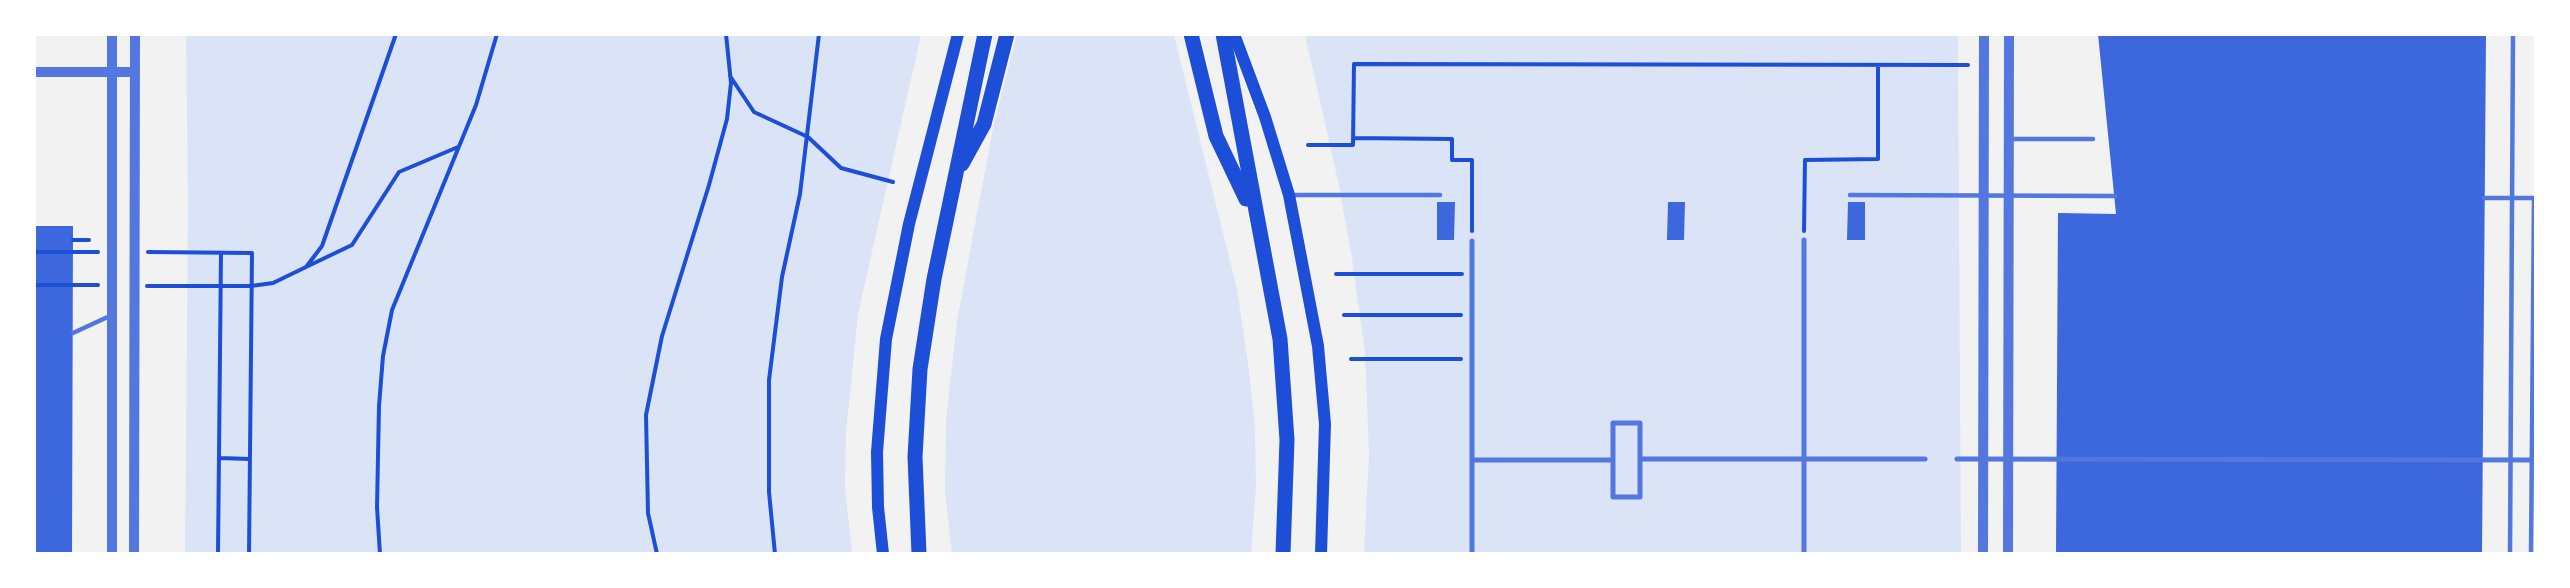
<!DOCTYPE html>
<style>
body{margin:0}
#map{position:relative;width:2570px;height:588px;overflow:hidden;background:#f2f2f2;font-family:Montserrat,sans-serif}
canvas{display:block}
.frame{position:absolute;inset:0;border:36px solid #fff;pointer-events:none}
</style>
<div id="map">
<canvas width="2570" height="588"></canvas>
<div class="frame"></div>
</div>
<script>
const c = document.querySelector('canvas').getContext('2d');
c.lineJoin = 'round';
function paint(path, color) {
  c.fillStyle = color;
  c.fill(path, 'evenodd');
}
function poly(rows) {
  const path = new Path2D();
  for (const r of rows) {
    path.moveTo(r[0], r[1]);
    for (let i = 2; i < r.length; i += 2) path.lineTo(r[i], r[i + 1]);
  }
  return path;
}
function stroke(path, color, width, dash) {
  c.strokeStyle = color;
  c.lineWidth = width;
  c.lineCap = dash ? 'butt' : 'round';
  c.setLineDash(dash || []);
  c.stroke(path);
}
const green = poly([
 [1017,34,1174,35,1237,289,1249,370,1255,426,1256,487,1251,553,952,553,945,492,946,420,957,321,993,128],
 [186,35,921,35,858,314,846,433,845,487,852,553,185,554,188,203],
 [1305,35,1958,35,1961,553,1364,553,1369,454,1365,353,1352,259,1338,181]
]);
const building = poly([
 [2098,34,2486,34,2482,554,2056,554,2058,213,2116,214],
 [1437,202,1455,202,1454,240,1437,240],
 [1668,202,1685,202,1684,240,1667,240],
 [1848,202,1865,202,1865,240,1847,240],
 [34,226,73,226,72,554,34,554]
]);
const path = poly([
 [730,76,754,112,808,137,841,168,893,182],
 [1354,138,1452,139,1452,160,1472,160,1472,231],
 [1308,145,1353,145,1354,64,1968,65],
 [1804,231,1805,160,1878,159,1878,65],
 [73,240,89,240],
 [34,252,98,252],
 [148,252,252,253,249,554],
 [308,266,352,245,399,172,458,147],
 [1336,274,1462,274],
 [34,285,98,285],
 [147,286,251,286,273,283,306,267,322,246,396,34],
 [1344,315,1461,315],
 [1351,359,1461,359],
 [219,458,250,459],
 [218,554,221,253],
 [380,554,377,507,379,406,383,356,392,310,476,105,497,34],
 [657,554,648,513,646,415,662,336,709,185,727,119,731,83,726,34],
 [775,554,769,492,769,380,782,277,800,194,819,34]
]);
const service = poly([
 [2009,139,2093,139],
 [1290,195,1440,195],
 [1850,195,2115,196],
 [2484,198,2536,198],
 [73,333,112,315],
 [2510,554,2513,34],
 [2531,554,2534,198]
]);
const pedestrian = poly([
 [1472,241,1472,554],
 [1613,423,1640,423,1640,497,1613,497,1613,423],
 [1640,459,1925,459],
 [1957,459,2536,460],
 [1472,460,1613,460],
 [1804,554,1804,240]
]);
const tertiary = poly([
 [34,72,134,72],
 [112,554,112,34],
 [134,554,135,34],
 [1983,554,1984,34],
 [2008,554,2009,34]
]);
const secondary = poly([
 [1234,34,1265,117,1289,195,1318,346,1325,424,1321,554],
 [883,554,878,507,877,452,886,339,909,224,958,34]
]);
const primary = poly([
 [1191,34,1216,136,1246,199],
 [1223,34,1280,339,1287,440,1283,554],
 [962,164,984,124,1007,34],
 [919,554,915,457,920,369,934,279,985,34]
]);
paint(green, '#dbe4f7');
paint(building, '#3d67dc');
stroke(path, '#1d4ed8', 4);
stroke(service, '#5277de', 4.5);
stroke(pedestrian, '#5277de', 5);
stroke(tertiary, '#5277de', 10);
stroke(secondary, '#1d4ed8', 12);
stroke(primary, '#1d4ed8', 15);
</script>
